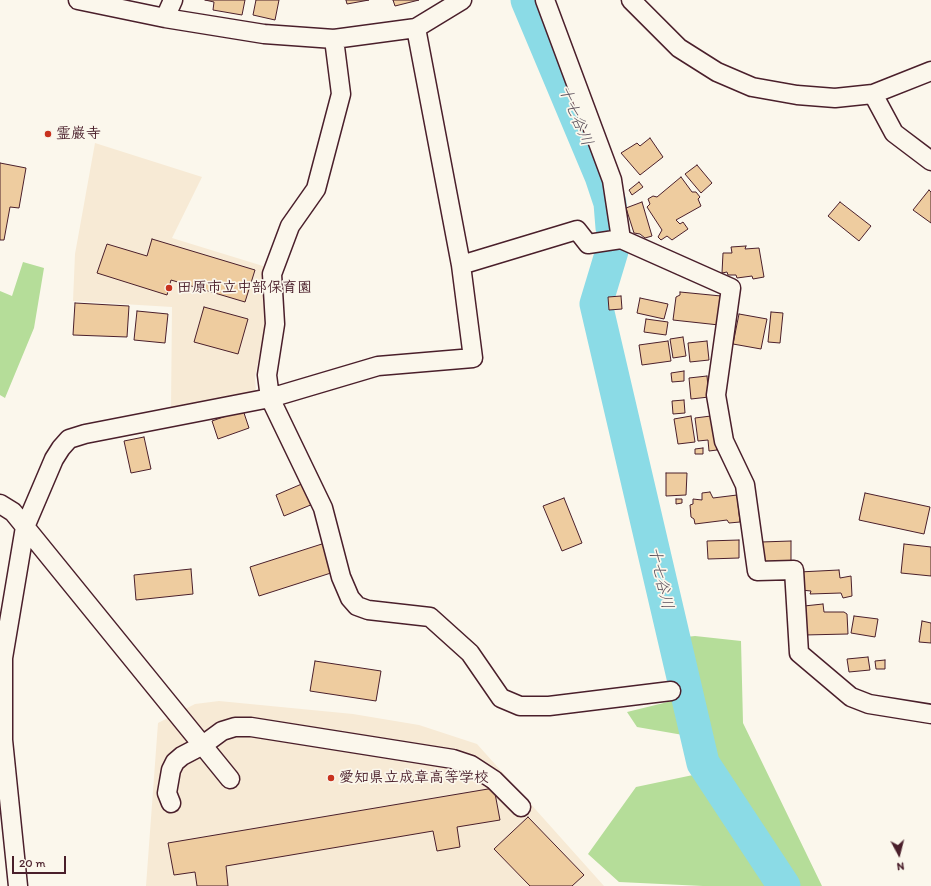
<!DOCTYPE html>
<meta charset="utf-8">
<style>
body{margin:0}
#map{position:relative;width:931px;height:886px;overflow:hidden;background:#fbf7ec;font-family:Itim,sans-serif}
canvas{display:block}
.north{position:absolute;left:879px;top:834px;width:40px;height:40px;-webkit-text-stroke:3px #fbf7ec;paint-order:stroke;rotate:173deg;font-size:11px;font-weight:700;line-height:16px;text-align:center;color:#4a1f2b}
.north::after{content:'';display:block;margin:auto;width:14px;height:18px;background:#4a1f2b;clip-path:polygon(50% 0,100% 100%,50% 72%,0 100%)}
.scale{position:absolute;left:12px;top:856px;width:54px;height:18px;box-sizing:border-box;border:2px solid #4a1f2b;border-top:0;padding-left:5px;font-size:12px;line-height:14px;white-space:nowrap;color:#4a1f2b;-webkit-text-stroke:3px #fbf7ec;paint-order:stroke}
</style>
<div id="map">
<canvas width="931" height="886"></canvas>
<div class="north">N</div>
<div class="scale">20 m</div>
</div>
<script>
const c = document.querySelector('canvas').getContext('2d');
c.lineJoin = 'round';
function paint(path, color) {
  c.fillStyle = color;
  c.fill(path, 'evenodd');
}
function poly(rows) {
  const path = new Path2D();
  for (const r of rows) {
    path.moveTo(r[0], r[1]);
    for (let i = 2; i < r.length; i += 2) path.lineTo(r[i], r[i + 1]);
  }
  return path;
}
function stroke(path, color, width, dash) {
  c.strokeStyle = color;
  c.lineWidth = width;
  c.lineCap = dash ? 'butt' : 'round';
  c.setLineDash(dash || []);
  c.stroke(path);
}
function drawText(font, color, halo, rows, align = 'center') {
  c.font = font + ' Itim,"Klee One",sans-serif';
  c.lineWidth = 3.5;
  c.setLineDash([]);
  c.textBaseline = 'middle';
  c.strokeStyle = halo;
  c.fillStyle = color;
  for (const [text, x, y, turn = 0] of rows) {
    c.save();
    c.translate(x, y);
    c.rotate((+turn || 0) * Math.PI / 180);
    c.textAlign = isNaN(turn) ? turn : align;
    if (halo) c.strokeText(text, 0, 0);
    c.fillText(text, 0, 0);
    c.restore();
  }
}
const built = poly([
 [95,143,202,177,172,238,263,266,266,325,255,376,256,394,171,409,172,307,73,301,75,254],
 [219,701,353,714,419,725,477,744,604,886,146,886,158,723,195,704]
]);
const green = poly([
 [23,262,44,268,34,328,5,398,0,395,0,291,12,296],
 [695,636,741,641,743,723,822,886,703,886,619,882,588,854,636,787,693,775,683,735,637,727,627,712,680,699,668,639]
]);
const river = poly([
 [527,0,601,176,610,203,612,228],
 [612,251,596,304,703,763,784,886]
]);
const building = poly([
 [205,0,245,0,242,15,213,10,214,2,205,0],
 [256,0,279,0,275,20,253,15,256,0],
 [346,0,369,0,347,4,346,0],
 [393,0,419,0,395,6,393,0],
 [650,138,663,157,640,175,621,153,637,143,640,146,650,138],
 [0,163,26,168,19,208,10,207,4,240,0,240,0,163],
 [697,165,712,183,701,193,685,174,697,165],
 [681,177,692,192,696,192,700,197,698,199,701,206,676,220,680,224,683,222,688,229,672,240,667,236,661,240,658,237,662,230,647,207,650,204,648,199,653,196,657,197,681,177],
 [639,182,643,187,632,195,629,190,639,182],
 [929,190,931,192,931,223,913,210,929,190],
 [642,202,652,236,645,238,640,234,634,233,626,208,642,202],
 [840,202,871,226,859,241,828,216,840,202],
 [152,239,255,270,245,302,171,280,167,295,97,273,107,244,147,256,152,239],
 [746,246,745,249,759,248,764,277,753,279,752,276,737,278,736,275,728,275,727,272,722,273,723,253,732,253,731,247,746,246],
 [680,292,721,296,719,325,673,320,676,297,680,295,680,292],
 [621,296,622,309,609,310,608,297,621,296],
 [640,298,668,304,664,319,637,313,640,298],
 [75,303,129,306,127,337,73,335,75,303],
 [204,307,248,319,238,354,194,342,204,307],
 [137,311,168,314,165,343,134,340,137,311],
 [771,312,783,313,780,343,768,342,771,312],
 [739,314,767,319,761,349,733,344,739,314],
 [646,319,668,322,666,335,644,332,646,319],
 [683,337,686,356,673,358,670,339,683,337],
 [668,341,671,361,642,365,639,345,668,341],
 [707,341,709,360,690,362,688,343,707,341],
 [684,371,684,381,672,382,671,373,684,371],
 [707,376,709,397,691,399,689,378,707,376],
 [684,400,685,413,673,414,672,401,684,400],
 [243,410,249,428,218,439,212,421,243,410],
 [691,416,695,442,678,444,674,419,691,416],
 [711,416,717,450,709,451,708,440,698,441,695,418,711,416],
 [144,437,151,469,131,473,124,441,144,437],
 [703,448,703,454,695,454,695,449,703,448],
 [666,473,687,473,686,495,666,496,666,473],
 [304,483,313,504,284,516,276,495,304,483],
 [710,492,713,498,737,495,740,522,729,523,727,520,695,524,694,519,691,517,690,505,693,504,693,499,702,500,702,493,710,492],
 [865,493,930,507,924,534,859,520,865,493],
 [564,498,582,543,562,551,543,506,564,498],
 [676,499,682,499,682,503,676,504,676,499],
 [739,540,739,558,708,559,707,541,739,540],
 [791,541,791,562,761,563,761,542,791,541],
 [325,543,334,572,259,596,250,567,325,543],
 [904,544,931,547,931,576,901,573,904,544],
 [191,569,193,594,136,600,134,575,191,569],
 [839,570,840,578,851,576,852,596,843,598,841,593,810,594,811,591,801,590,799,572,839,570],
 [823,604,824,612,844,612,847,614,848,634,804,635,804,606,823,604],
 [854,616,878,619,875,637,851,633,854,616],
 [922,621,931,623,931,643,919,642,922,621],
 [868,657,870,670,849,672,847,659,868,657],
 [885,660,885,669,876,669,875,661,885,660],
 [315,661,381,671,376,701,310,691,315,661],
 [494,788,500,820,457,827,460,847,437,851,433,831,226,866,228,886,197,886,195,872,174,875,168,843,494,788],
 [528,817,584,875,572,886,530,886,494,849,528,817]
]);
const minor = poly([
 [78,0,165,18,264,34,334,39,416,28,462,0],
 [545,0,612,180,621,239,731,288,716,395,724,441,745,485,757,571,794,570,799,653,851,697,869,704,931,714],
 [631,0,679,48,717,72,752,87,797,95,835,98,873,94,931,71],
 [165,18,173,0],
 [334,39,341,94,316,189,290,226,272,274,275,324,267,375,270,398,323,508,341,577,350,598,357,606,368,610,430,617,470,653,501,698,520,706,549,706,671,691],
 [873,94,894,133,931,161],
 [461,265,577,230,588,244,621,239],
 [0,504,13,512,230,779],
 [171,803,167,793,171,770,175,762,182,756,203,745,222,731,235,727,251,727,453,759,471,765,494,780,521,807],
 [18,886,3,740,3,658,25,527,54,459,61,448,69,439,85,434,270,398,378,366,473,358,461,265,416,28]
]);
const markers = [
 [48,134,4,"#c8321e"],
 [169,288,4,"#c8321e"],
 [331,778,4,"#c8321e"]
];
const poiNames = [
 ["霊巌寺",56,134],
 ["田原市立中部保育園",177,288],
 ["愛知県立成章高等学校",339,778]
];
const waterNames = [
 ["十七谷川",575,116,67],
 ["十七谷川",660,578,77]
];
paint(built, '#f7ead5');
paint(green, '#b5dd99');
stroke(river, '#8bdbe6', 33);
paint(building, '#eecc9f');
stroke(building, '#4a1f2b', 1);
stroke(minor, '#4a1f2b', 21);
stroke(minor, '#fbf7ec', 18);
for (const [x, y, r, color] of markers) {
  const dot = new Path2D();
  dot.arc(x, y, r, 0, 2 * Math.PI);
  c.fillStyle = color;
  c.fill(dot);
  stroke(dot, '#fbf7ec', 1.5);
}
drawText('bold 15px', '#4a1f2b', '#fbf7ec', poiNames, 'left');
drawText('italic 16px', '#5a4e5a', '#fbf7ec', waterNames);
</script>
